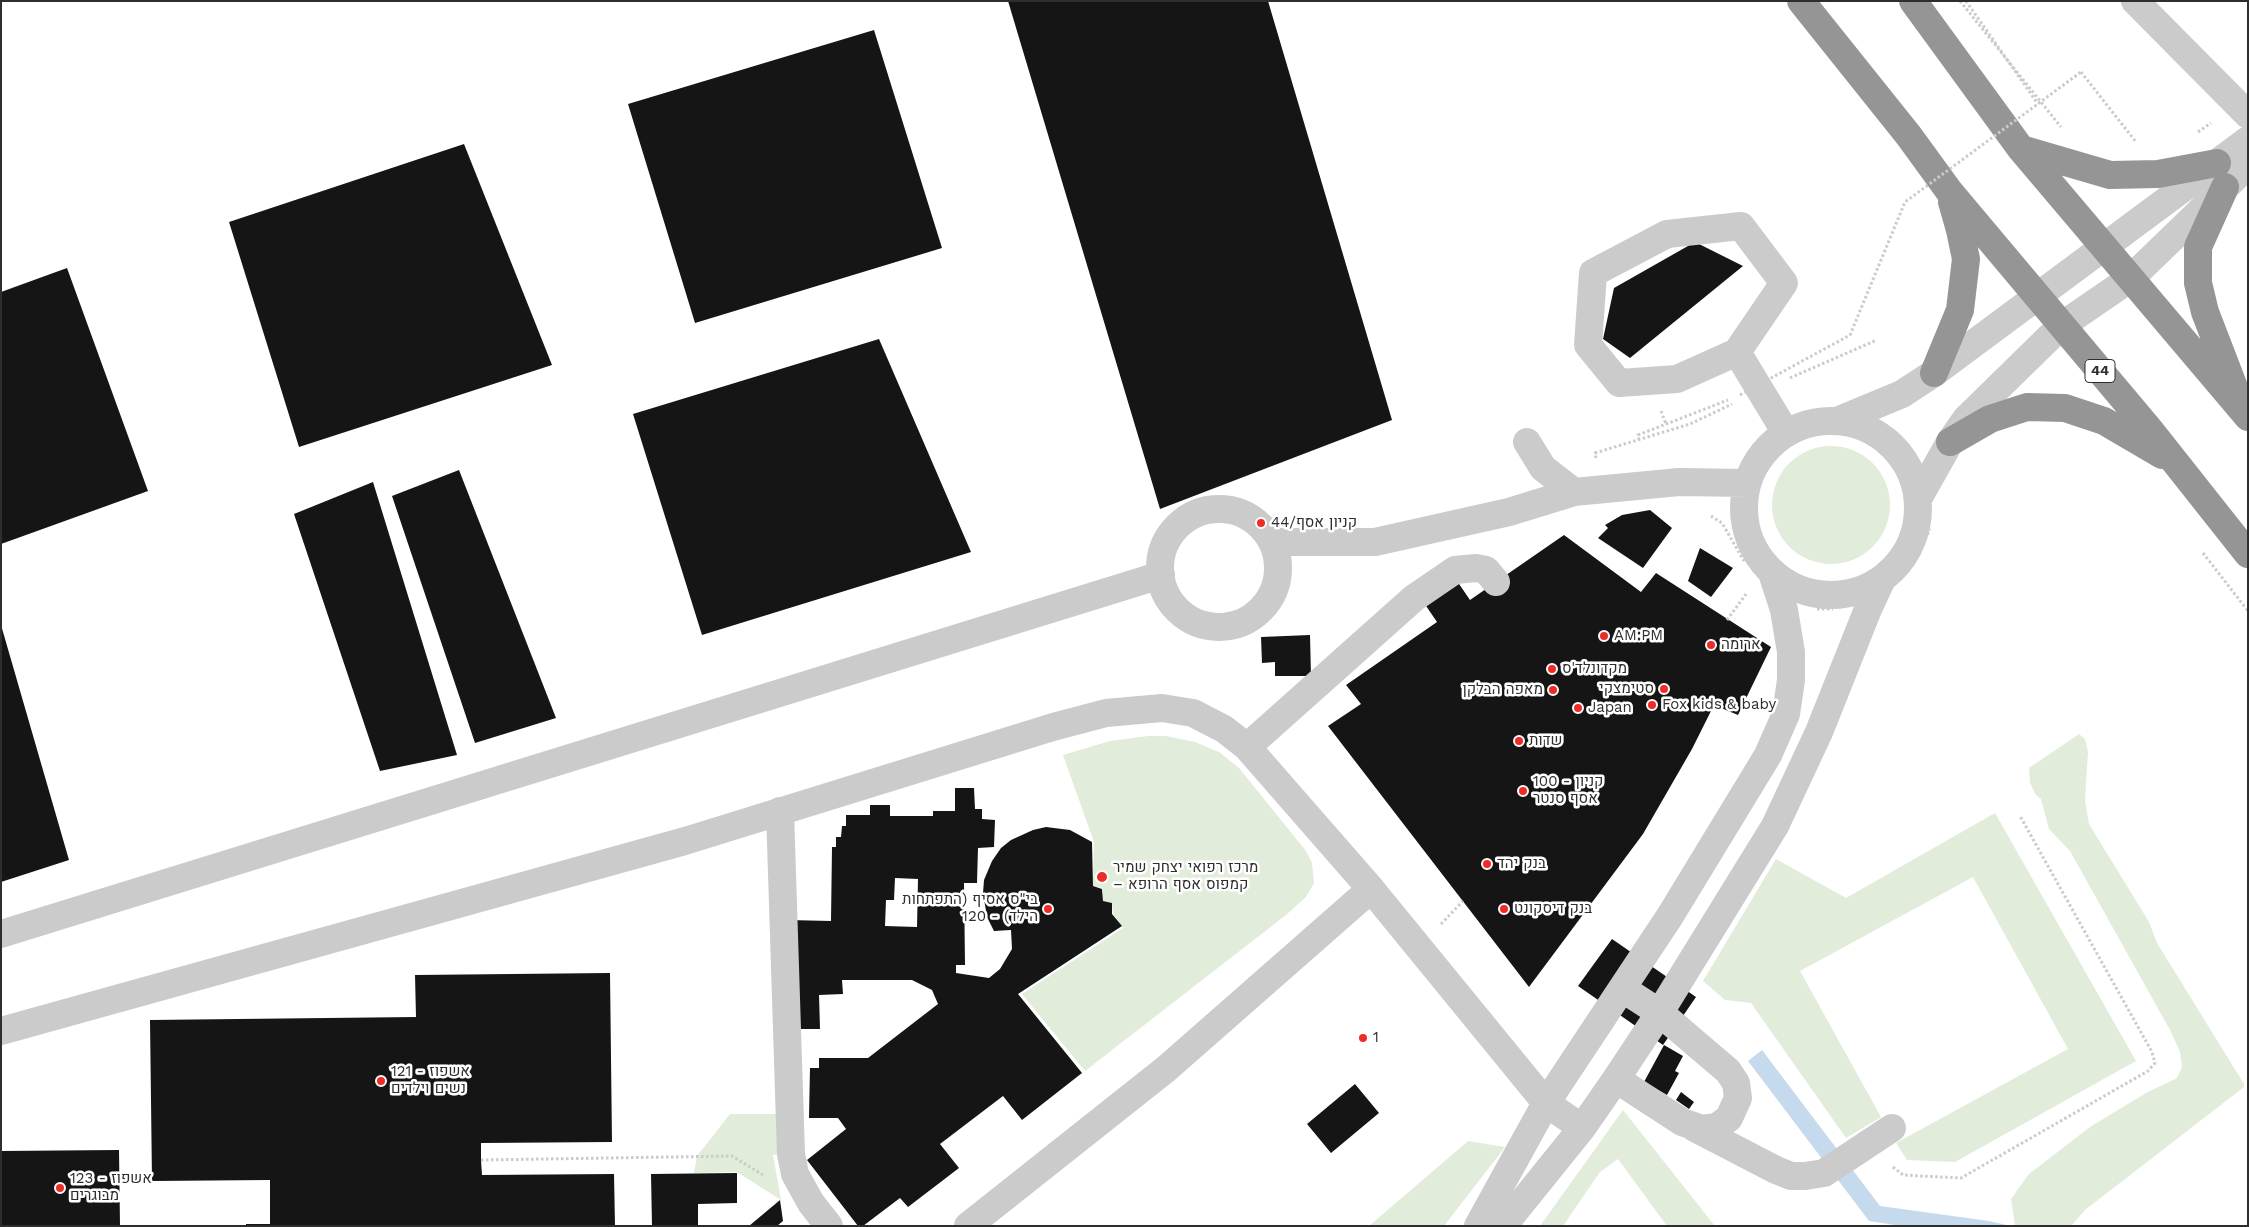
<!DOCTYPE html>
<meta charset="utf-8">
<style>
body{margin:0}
#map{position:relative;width:2249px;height:1227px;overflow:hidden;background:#fff;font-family:"Work Sans",sans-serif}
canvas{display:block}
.frame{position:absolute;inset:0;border:2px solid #2e2e2e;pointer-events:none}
</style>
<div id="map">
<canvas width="2249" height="1227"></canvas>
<div class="frame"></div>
</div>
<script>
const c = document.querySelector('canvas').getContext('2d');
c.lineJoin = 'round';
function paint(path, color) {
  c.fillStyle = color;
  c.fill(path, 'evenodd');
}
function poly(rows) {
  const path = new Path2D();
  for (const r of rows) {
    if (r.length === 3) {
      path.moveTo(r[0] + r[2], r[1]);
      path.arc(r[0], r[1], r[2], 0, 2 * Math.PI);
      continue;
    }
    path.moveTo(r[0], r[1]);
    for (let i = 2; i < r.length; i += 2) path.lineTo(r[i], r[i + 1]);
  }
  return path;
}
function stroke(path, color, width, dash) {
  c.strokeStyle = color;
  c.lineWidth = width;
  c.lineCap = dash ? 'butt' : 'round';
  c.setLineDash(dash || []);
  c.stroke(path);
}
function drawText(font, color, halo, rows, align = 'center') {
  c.font = font + ' "Work Sans",Heebo,sans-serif';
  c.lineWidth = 5;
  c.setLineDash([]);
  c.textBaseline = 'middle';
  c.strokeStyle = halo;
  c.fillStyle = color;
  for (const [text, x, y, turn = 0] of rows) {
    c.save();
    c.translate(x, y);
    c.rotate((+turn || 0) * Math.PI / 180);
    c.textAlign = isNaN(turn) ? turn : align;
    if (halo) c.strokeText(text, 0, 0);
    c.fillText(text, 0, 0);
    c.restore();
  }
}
const green = poly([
 [1831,505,59],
 [2079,734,2085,739,2088,752,2085,800,2089,824,2149,922,2157,943,2244,1084,2244,1087,2085,1210,2071,1226,2015,1226,2011,1199,2029,1174,2090,1127,2146,1093,2177,1078,2182,1067,2180,1052,2170,1030,2070,851,2049,829,2041,799,2036,795,2030,783,2029,768],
 [1148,736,1166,736,1195,742,1219,752,1239,768,1306,851,1312,863,1314,883,1306,897,1286,915,1085,1071,1022,994,1123,928,1113,914,1112,903,1103,901,1103,888,1093,886,1094,842,1063,755,1110,741],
 [1995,813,2136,1061,1955,1162,1907,1160,1896,1143,2068,1049,1973,877,1800,971,1881,1117,1846,1138,1751,1003,1725,1000,1703,981,1776,859,1846,898],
 [1623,1110,1715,1226,1667,1226,1618,1159,1600,1172,1563,1226,1540,1226],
 [730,1114,782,1114,784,1154,773,1155,781,1200,737,1172,694,1173,697,1156],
 [1468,1141,1505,1147,1444,1226,1369,1226]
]);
const water = poly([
 [1762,1050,1880,1206,1989,1221,2011,1226,1901,1226,1869,1221,1748,1061]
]);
const building = poly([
 [1008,1,1268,1,1392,420,1160,509],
 [874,30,942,248,695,323,628,104],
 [464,144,552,365,299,447,229,222],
 [1695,242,1743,266,1630,358,1603,339,1614,288],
 [67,268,148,491,1,544,1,292],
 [879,339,971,552,702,635,633,414],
 [459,470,556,718,475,743,392,496],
 [373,482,457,755,380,771,294,514],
 [1650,510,1672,528,1643,568,1598,538,1608,528,1605,525,1622,515],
 [1564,535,1641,592,1656,573,1771,647,1738,715,1714,705,1692,749,1643,834,1529,987,1328,726,1361,704,1346,685,1437,622,1422,600,1455,578,1470,600],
 [1700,548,1733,568,1711,597,1688,581],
 [1,625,69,860,1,882],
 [1310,635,1311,676,1275,676,1275,662,1262,663,1261,637],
 [955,788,974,788,975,809,982,809,982,819,995,820,994,847,978,848,977,883,964,883,965,965,956,965,956,973,989,978,1000,969,1012,949,1011,930,994,931,987,917,983,893,984,880,992,861,1001,848,1011,840,1033,830,1046,827,1070,830,1092,842,1093,886,1102,889,1103,901,1112,903,1112,914,1122,926,1018,994,1082,1073,1022,1120,1003,1096,940,1144,959,1168,908,1207,900,1198,863,1226,858,1226,807,1160,846,1129,838,1118,809,1118,810,1068,819,1068,819,1058,868,1058,938,1004,932,990,912,980,842,980,843,994,819,995,820,1029,797,1029,788,920,831,921,832,847,836,847,836,837,841,837,842,826,846,826,846,815,870,815,870,805,890,805,890,816,933,816,933,811,955,811],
 [895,878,918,879,917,927,885,926,886,900,894,900],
 [1612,939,1696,997,1663,1045,1578,986],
 [610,973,612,1142,481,1143,481,1160,482,1175,614,1174,615,1226,246,1226,246,1224,270,1224,270,1180,152,1181,150,1020,416,1017,415,975],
 [1664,1045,1683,1056,1675,1071,1679,1073,1667,1095,1644,1082],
 [1355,1084,1379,1113,1331,1153,1307,1124],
 [1681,1092,1694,1102,1689,1109,1676,1100],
 [119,1150,120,1226,1,1226,1,1151],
 [737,1173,737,1203,698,1204,698,1226,652,1226,651,1174],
 [780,1200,783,1221,777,1226,749,1226]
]);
const path = poly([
 [1960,1,2061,127],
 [2081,72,2136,142],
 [2198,132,2211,123],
 [1790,378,1877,340],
 [1661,411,1666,424],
 [1639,440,1638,435,1728,400],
 [1596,458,1595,453,1690,424,1732,404],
 [1711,516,1722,523,1744,561],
 [2203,553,2248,611],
 [1912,566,1930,529],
 [1817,609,1833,609],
 [1727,620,1746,594],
 [1441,924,1463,901],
 [481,1160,732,1156,763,1175],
 [1893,1167,1903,1175,1961,1178,2148,1071,2155,1063,2152,1052,2020,816]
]);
const minor = poly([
 [2135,1,2248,115],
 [1741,226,1784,283,1737,352,1677,379,1619,383,1588,345,1593,273,1667,234,1741,226],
 [1737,352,1786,433],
 [1831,508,87],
 [1837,421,1902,394,1934,373,2248,140],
 [1527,442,1543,468,1574,492],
 [1918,499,1950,442,1966,419,2061,326,2131,278,2248,165],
 [1219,568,59],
 [1272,542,1375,542,1509,512,1574,492,1679,482,1747,483],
 [1247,747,1414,598,1455,570,1476,568,1486,570,1496,582],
 [780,811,791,1154,795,1174,811,1203,829,1226],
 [1,934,1161,575],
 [1,1031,685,841,1053,727,1106,713,1162,708,1193,713,1224,729,1247,747,1371,889,1546,1103,1582,1128],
 [1616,1079,1682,1122,1702,1129,1717,1127,1729,1118,1738,1098,1736,1083,1728,1071,1660,1013,1623,989],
 [1695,1128,1776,1170,1791,1176,1805,1176,1824,1173,1892,1128],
 [968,1226,1166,1069,1371,889],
 [1478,1226,1546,1103,1670,916,1768,755,1786,714,1791,680,1791,652,1784,610,1772,573],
 [1503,1226,1582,1128,1616,1079,1657,1017,1775,826,1819,732,1868,609,1882,579]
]);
const highway = poly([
 [1801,1,1909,136,1949,191,2149,429,2248,554],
 [1913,1,2021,149,2248,417],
 [2021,149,2110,175,2158,174,2217,163],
 [2225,187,2198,247,2198,283,2205,312,2235,390],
 [1934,373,1960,310,1966,259,1960,230,1952,202],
 [1950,442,1990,419,2027,407,2065,408,2104,421,2162,455]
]);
const pathBridge = poly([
 [1966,1,2038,104],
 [1740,395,1850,335,1905,202,2081,72]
]);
const markers = [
 [1261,523,5,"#ed2b27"],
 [1604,636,5,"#ed2b27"],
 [1711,645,5,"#ed2b27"],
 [1552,669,5,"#ed2b27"],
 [1664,689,5,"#ed2b27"],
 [1553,690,5,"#ed2b27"],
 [1652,705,5,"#ed2b27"],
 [1578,708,5,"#ed2b27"],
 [1519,741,5,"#ed2b27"],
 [1523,791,5,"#ed2b27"],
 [1487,864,5,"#ed2b27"],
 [1102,877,6,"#ed2b27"],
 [1048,909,5,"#ed2b27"],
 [1504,909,5,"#ed2b27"],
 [1363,1038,5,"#ed2b27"],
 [381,1081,5,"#ed2b27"],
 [60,1188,5,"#ed2b27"]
];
const shields = [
 [2100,371,30]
];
const shieldNames = [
 ["44",2100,371]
];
const poiNames = [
 ["קניון אסף/44",1271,523],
 ["AM:PM",1614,636],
 ["ארומה",1721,645],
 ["מקדונלד'ס",1562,669],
 ["סטימצקי",1654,689,"right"],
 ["מאפה הבלקן",1543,690,"right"],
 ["Fox kids & baby",1662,705],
 ["Japan",1588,708],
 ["שדות",1529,741],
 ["100 - קניון",1533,782],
 ["אסף סנטר",1533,799],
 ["בנק יהד",1497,864],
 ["מרכז רפואי יצחק שמיר",1113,868],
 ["– קמפוס אסף הרופא",1113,885],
 ["בי\"ס אסיף (התפתחות",1038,900,"right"],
 ["הילד) - 120",1038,917,"right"],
 ["בנק דיסקונט",1514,909],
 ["1",1373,1038],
 ["121 - אשפוז",391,1072],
 ["נשים וילדים",391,1089],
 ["123 - אשפוז",70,1179],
 ["מבוגרים",70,1196]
];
paint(green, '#e2ecda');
paint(water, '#c6daed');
paint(building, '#151515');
stroke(path, '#cbcbcb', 3, [2.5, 2.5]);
stroke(minor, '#cbcbcb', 28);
stroke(highway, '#959595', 28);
stroke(pathBridge, '#cbcbcb', 3, [2.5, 2.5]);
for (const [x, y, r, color] of markers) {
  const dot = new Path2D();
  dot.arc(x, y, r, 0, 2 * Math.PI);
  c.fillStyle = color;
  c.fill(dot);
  stroke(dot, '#fff', 2);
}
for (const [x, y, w] of shields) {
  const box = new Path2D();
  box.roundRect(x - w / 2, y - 11.5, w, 23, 4);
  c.fillStyle = '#fff';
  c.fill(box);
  stroke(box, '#2e2e2e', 1);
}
drawText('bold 14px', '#2e2e2e', null, shieldNames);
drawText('15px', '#2e2e2e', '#fff', poiNames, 'left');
</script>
